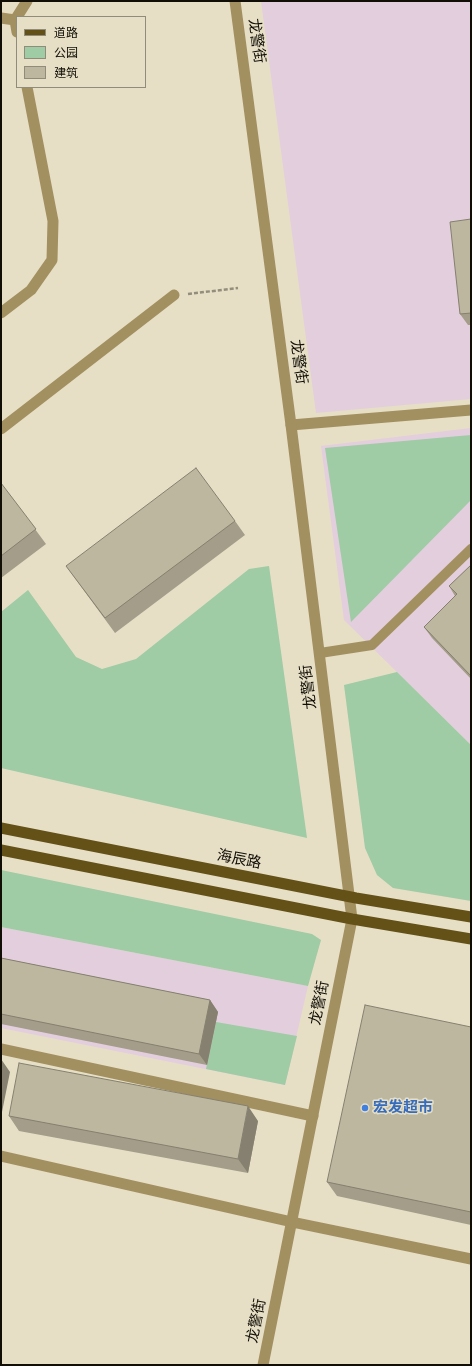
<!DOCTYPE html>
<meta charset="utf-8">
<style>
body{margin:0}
#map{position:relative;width:472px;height:1366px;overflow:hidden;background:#e6dfc6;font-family:Signika,"Noto Sans SC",sans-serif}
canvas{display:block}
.frame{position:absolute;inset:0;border:2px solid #110e06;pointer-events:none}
.legend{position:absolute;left:16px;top:16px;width:130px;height:72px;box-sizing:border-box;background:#e6dfc6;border:1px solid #918b79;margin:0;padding:5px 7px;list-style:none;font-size:12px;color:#110e06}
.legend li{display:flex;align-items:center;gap:8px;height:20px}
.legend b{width:20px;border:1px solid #918b79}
</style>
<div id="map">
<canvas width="472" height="1366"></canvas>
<div class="frame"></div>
<ul class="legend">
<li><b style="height:5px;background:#645117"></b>道路</li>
<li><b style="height:11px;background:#9fcba5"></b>公园</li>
<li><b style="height:11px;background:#beb79f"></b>建筑</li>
</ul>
</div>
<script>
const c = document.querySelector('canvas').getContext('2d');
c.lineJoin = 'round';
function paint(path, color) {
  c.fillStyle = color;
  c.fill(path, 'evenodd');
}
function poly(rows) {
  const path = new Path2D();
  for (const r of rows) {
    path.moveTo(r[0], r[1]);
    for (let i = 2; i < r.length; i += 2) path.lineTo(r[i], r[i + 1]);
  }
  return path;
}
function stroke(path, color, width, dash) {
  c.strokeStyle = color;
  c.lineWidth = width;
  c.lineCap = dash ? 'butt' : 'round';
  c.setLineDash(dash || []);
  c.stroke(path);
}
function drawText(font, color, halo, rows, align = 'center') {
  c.font = font + ' Signika,"Noto Sans SC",sans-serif';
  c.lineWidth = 3;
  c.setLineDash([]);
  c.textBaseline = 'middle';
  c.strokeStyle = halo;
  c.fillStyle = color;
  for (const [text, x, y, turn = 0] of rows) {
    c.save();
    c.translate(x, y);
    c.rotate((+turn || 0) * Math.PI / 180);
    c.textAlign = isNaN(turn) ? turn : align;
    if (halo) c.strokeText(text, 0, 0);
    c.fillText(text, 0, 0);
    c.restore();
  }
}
const commercial = poly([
 [261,1,471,1,471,399,316,413],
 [471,428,471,745,344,620,321,446],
 [1,927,308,986,285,1085,1,1028]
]);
const green = poly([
 [471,435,471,500,351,622,325,448],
 [269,566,307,838,1,768,1,612,28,590,76,657,102,669,136,659,249,569],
 [397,672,471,745,471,901,393,888,377,875,365,848,344,685],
 [1,870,312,934,321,940,308,986,1,927],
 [216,1022,297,1036,285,1085,206,1069]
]);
const path = poly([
 [188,294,238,288]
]);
const service = poly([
 [320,653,372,645,471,549]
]);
const minor = poly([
 [1,18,15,20],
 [17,32,15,20,27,1],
 [1,313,31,290,52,260,53,221,27,87],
 [291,425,471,410],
 [1,429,174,295],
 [1,1049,313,1116]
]);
const tertiary = poly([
 [235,1,291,425,352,919,263,1365],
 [1,1156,292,1222,471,1259]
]);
const primary = poly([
 [1,828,356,898,471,917],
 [1,850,352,919,471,939]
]);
const wall = poly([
 [471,219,471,325,468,325,460,314],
 [1,483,46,544,1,578],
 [235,521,245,535,115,633,66,566],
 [471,565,471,679,432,638,424,627,455,596,449,586],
 [1,958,210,1000,218,1012,207,1065,1,1024],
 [471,1027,471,1225,337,1196,327,1182],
 [9,1116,258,1121,248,1173,19,1131]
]);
const shadedWall = poly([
 [210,1000,218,1012,207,1065,199,1054],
 [1,1059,10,1072,1,1117],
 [248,1106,258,1121,248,1173,238,1159]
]);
const building = poly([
 [471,219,471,313,460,314,450,222,471,219],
 [196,468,235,521,105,618,66,566,196,468],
 [1,483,36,529,1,556,1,483],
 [471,565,471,676,424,627,457,594,449,586,471,565],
 [1,958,210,1000,199,1054,1,1014,1,958],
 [365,1005,471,1027,471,1212,327,1182,365,1005],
 [19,1063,248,1106,238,1159,9,1116,19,1063]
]);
const markers = [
 [365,1108,4,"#3f7fe0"]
];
const streetNames = [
 ["龙警街",256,41,82],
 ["龙警街",298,362,82],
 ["龙警街",309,687,-97],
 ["海辰路",239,860,11],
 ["龙警街",320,1003,-79],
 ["龙警街",257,1321,-79]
];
const shopNames = [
 ["宏发超市",373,1108]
];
paint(commercial, '#e3cedd');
paint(green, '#9fcba5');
stroke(path, '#938d7b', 2.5, [4, 2]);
stroke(service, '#a39060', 10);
stroke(minor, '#a39060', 11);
stroke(tertiary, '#a39060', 11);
stroke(primary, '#645117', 11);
paint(wall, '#a39d89');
paint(shadedWall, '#85806f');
paint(building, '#beb79f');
stroke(building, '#85806f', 1);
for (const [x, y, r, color] of markers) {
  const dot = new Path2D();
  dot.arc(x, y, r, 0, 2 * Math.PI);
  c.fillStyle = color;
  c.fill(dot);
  stroke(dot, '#e6dfc6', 1.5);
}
drawText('15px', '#110e06', '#e6dfc6', streetNames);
drawText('bold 15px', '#366cbe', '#e6dfc6', shopNames, 'left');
</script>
